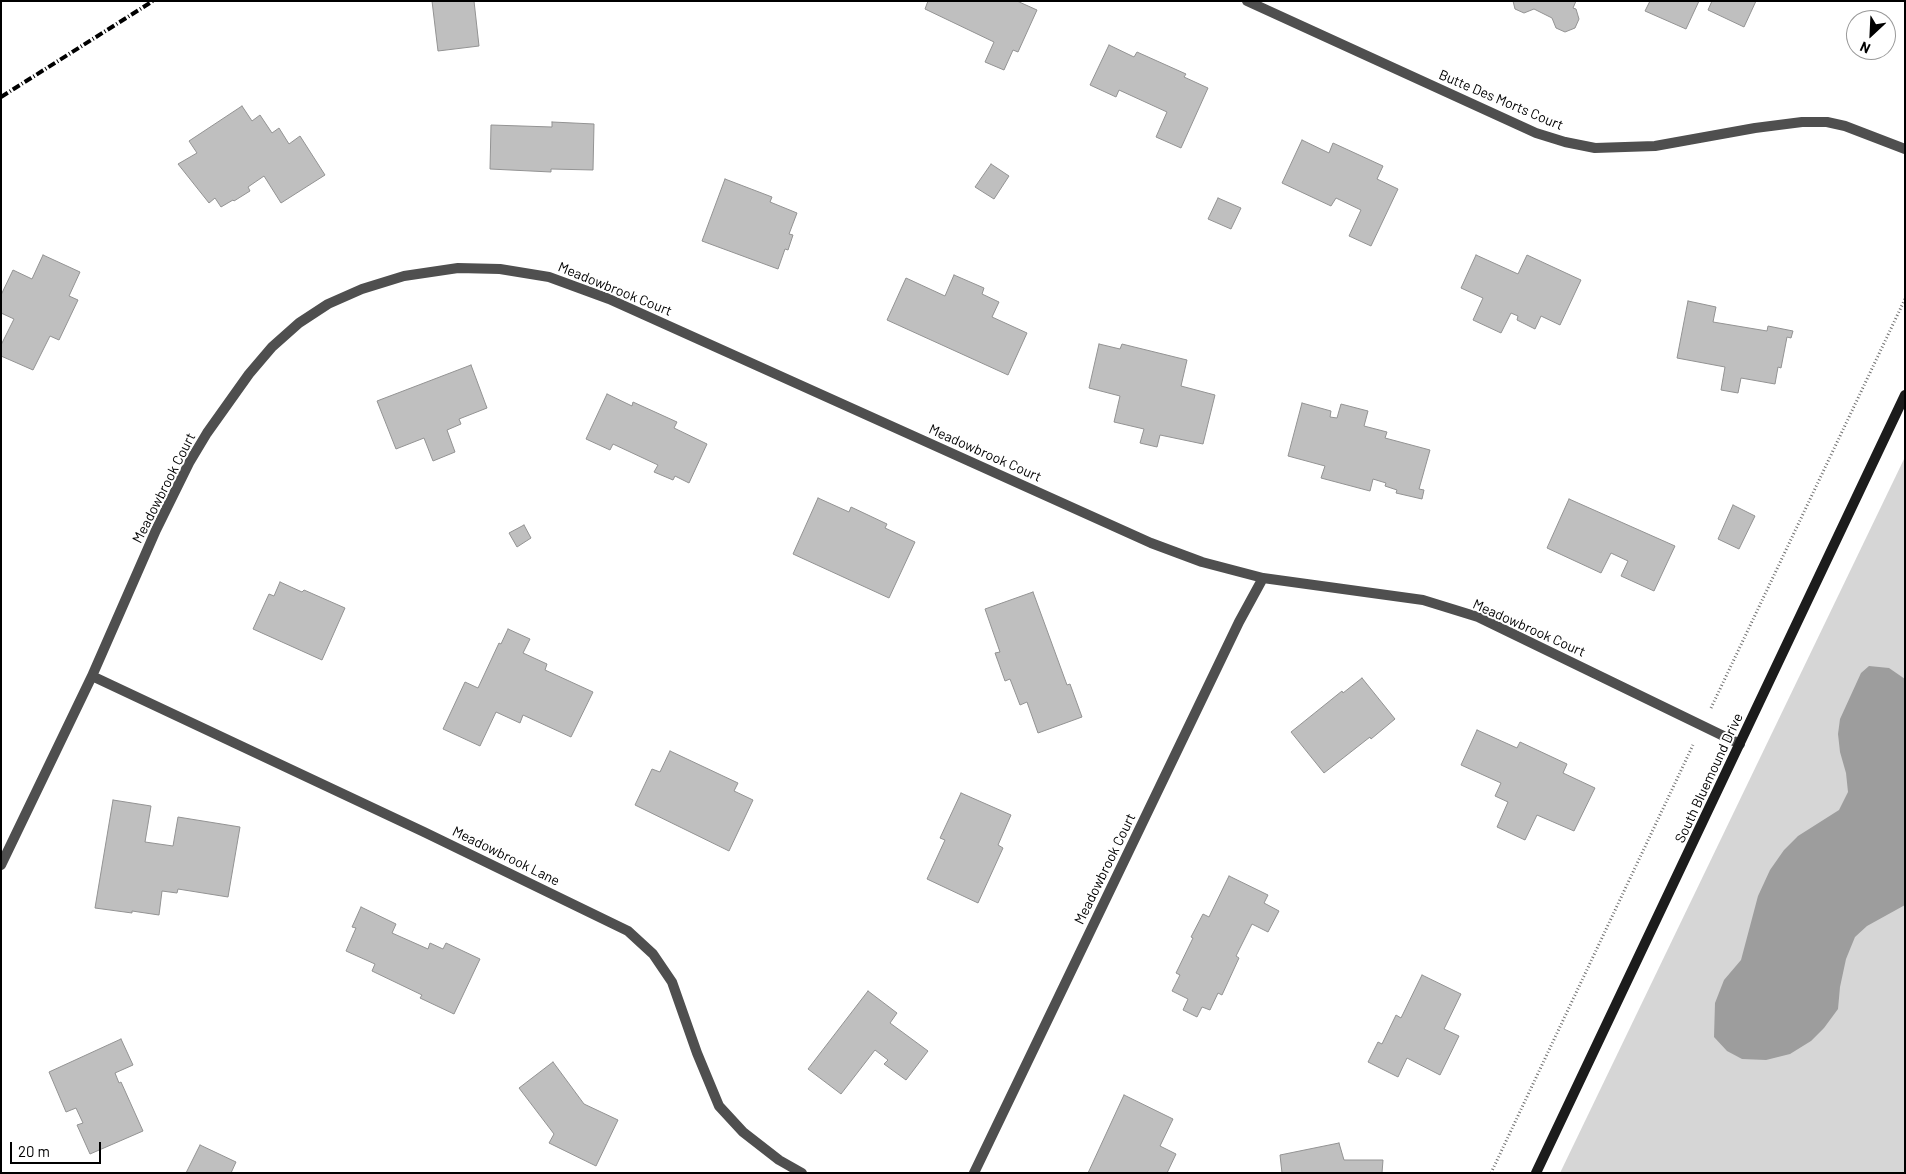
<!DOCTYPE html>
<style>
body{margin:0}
#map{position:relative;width:1906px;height:1174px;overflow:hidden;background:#fff;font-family:Barlow,sans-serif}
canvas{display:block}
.frame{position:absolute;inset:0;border:2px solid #000;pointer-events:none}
.north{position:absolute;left:1846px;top:10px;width:50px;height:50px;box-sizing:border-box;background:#fff;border:1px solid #999;border-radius:50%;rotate:205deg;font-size:14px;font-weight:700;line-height:20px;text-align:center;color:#000}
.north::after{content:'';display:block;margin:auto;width:18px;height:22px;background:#000;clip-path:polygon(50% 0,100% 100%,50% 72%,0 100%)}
.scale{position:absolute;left:10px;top:1142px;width:91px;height:22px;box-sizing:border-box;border:2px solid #000;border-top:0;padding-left:6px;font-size:15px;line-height:18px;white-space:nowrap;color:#000;-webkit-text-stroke:4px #fff;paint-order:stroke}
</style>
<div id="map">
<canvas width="1906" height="1174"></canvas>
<div class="frame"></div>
<div class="north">N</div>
<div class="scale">20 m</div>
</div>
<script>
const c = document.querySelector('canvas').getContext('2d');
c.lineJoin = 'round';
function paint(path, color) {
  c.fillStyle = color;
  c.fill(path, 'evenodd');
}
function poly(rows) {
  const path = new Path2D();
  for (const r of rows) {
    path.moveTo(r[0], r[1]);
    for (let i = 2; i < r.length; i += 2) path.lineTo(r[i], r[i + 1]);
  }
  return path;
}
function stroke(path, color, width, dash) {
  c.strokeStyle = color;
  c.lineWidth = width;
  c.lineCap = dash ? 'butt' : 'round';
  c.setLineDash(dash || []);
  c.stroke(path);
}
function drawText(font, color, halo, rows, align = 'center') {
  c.font = font + ' Barlow,sans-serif';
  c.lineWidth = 4;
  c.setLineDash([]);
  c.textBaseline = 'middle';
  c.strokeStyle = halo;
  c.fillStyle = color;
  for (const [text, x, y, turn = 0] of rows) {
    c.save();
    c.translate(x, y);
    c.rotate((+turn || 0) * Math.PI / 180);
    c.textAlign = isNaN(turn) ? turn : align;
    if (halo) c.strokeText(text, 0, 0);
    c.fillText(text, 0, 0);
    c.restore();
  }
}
const green = poly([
 [1905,457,1905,1173,1560,1173]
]);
const water = poly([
 [1869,666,1889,668,1905,679,1905,905,1867,926,1855,937,1846,959,1840,987,1838,1009,1824,1028,1811,1041,1790,1054,1766,1060,1742,1059,1727,1051,1714,1037,1715,1003,1724,980,1741,960,1758,896,1770,870,1784,850,1798,836,1839,810,1848,792,1846,773,1840,752,1838,734,1840,719,1861,673]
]);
const building = poly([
 [432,1,474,1,479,46,438,51,432,1],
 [928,1,1017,1,1037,10,1018,52,1013,50,1004,70,985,62,994,42,925,9,928,1],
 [1513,1,1576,1,1573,8,1576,9,1579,19,1575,28,1565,32,1556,28,1552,18,1534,9,1524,13,1515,9,1513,1],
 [1650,1,1699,1,1686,29,1645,11,1650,1],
 [1712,1,1756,1,1744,27,1708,10,1712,1],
 [1109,45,1134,57,1137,52,1186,74,1184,77,1208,88,1181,148,1156,137,1167,112,1119,90,1116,97,1090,85,1109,45],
 [242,106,252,121,260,115,272,133,279,128,289,144,300,136,325,175,281,203,264,176,248,187,250,191,234,201,233,200,221,207,215,198,209,203,178,164,197,153,189,141,242,106],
 [552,122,594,124,593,170,551,169,551,172,490,169,491,125,552,127,552,122],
 [1302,140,1329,153,1333,143,1383,166,1377,179,1398,189,1371,246,1349,236,1361,210,1336,198,1331,206,1282,183,1302,140],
 [991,164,1009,176,994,199,975,187,991,164],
 [725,179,772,197,770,202,797,213,789,234,793,235,788,250,785,249,778,269,702,241,725,179],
 [1218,198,1241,208,1231,229,1208,219,1218,198],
 [43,255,80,272,69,296,78,300,59,340,50,336,33,370,1,356,1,345,14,319,1,313,1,295,13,270,32,279,43,255],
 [1476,255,1518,274,1527,255,1581,280,1560,325,1541,316,1535,329,1517,320,1518,316,1511,313,1501,333,1473,320,1483,298,1461,288,1476,255],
 [954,275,984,288,982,294,999,302,992,317,1027,333,1008,375,887,320,906,278,945,296,954,275],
 [1688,301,1716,307,1713,322,1767,331,1768,326,1793,331,1791,338,1787,337,1781,368,1778,367,1775,384,1741,378,1738,393,1721,390,1725,367,1677,358,1688,301],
 [1099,344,1120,349,1122,344,1187,360,1181,386,1215,395,1203,444,1160,435,1157,447,1140,443,1144,429,1114,422,1120,396,1089,388,1099,344],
 [471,365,487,408,459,419,461,424,447,430,455,452,433,461,424,438,396,449,377,401,471,365],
 [607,394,632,406,633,402,677,422,674,428,707,444,689,483,675,476,673,480,654,472,658,465,613,444,610,450,586,439,607,394],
 [1302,403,1331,411,1330,417,1337,418,1341,404,1368,411,1364,426,1387,432,1385,438,1430,450,1419,489,1424,490,1422,499,1396,493,1397,490,1385,486,1386,483,1373,479,1370,491,1321,478,1325,466,1288,456,1302,403],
 [818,498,849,512,851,507,887,524,885,528,915,542,889,598,793,554,818,498],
 [1569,499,1675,546,1654,591,1621,576,1628,561,1611,553,1601,573,1547,548,1569,499],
 [1733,505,1755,516,1739,549,1718,539,1733,505],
 [524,525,531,538,517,547,509,533,524,525],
 [280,582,302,592,304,590,345,608,322,660,253,629,269,594,274,596,280,582],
 [1033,592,1067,685,1070,684,1082,717,1038,733,1027,702,1020,705,1010,679,1005,681,995,653,1000,652,985,609,1033,592],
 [508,629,530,639,523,653,547,664,545,670,593,692,571,737,523,715,520,723,496,712,480,746,443,729,465,682,478,688,499,643,501,644,508,629],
 [1362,678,1395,719,1371,739,1370,737,1324,773,1291,732,1342,691,1343,693,1362,678],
 [1477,730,1517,748,1520,742,1567,764,1563,773,1595,788,1574,831,1537,815,1525,840,1497,827,1508,802,1495,796,1501,783,1461,765,1477,730],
 [670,751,738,783,734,791,753,800,729,851,635,805,652,769,660,772,670,751],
 [961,793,1011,815,998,845,1003,848,978,903,927,879,945,840,940,838,961,793],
 [113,800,151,806,145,842,173,846,178,817,240,827,228,897,178,889,177,893,162,891,159,915,132,911,132,913,95,908,113,800],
 [1229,876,1268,895,1264,903,1279,911,1268,932,1252,924,1236,956,1239,958,1222,995,1218,993,1210,1010,1202,1007,1197,1017,1183,1010,1188,999,1172,991,1180,975,1176,973,1193,938,1191,937,1203,914,1209,917,1229,876],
 [361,907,396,924,392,933,428,949,430,943,443,949,446,943,480,959,454,1014,420,998,422,995,372,971,375,964,346,951,356,928,352,927,361,907],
 [1422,975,1461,994,1444,1029,1459,1036,1440,1075,1407,1058,1398,1077,1368,1062,1378,1042,1382,1044,1396,1015,1401,1018,1422,975],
 [868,991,897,1013,890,1023,928,1051,906,1080,884,1064,888,1060,875,1050,841,1094,808,1069,868,991],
 [121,1039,133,1065,115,1073,119,1083,121,1082,143,1131,90,1154,77,1125,83,1123,76,1108,66,1112,49,1072,121,1039],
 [553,1062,584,1104,618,1120,596,1166,549,1143,554,1134,519,1088,553,1062],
 [1124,1095,1173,1119,1160,1146,1176,1154,1167,1173,1088,1173,1124,1095],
 [1339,1143,1344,1160,1383,1160,1382,1173,1282,1173,1280,1155,1339,1143],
 [200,1145,236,1162,231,1173,186,1173,200,1145]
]);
const path = poly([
 [1711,708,1905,299],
 [1491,1173,1693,745]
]);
const minor = poly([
 [1247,1,1536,133,1565,142,1595,148,1655,146,1755,128,1802,122,1827,122,1845,126,1905,149],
 [92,676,424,832,628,931,653,954,672,982,697,1053,719,1106,743,1132,779,1160,802,1173],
 [1,865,92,676,156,530,189,463,207,433,249,374,272,347,299,323,328,304,362,289,404,276,458,268,500,269,549,277,609,299,1151,543,1202,562,1263,578,1423,600,1478,617,1740,744],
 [974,1173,1239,622,1263,578]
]);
const secondary = poly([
 [1536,1173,1905,395]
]);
const rail = poly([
 [1,97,153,1]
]);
const streetNames = [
 ["Butte Des Morts Court",1501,100,23],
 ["Meadowbrook Court",615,289,22],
 ["Meadowbrook Court",985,453,24],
 ["Meadowbrook Court",164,488,-63],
 ["Meadowbrook Court",1529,628,24],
 ["South Bluemound Drive",1709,778,-65],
 ["Meadowbrook Lane",506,856,26],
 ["Meadowbrook Court",1105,869,-64]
];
paint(green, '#d6d6d6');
paint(water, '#9d9d9d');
paint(building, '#bfbfbf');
stroke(building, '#939393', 1);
stroke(path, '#717171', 3, [1, 2.5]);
stroke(minor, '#4f4f4f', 10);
stroke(secondary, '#1c1c1c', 10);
stroke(rail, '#000', 4, [8, 2.5, 1, 2.5]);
drawText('14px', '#000', '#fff', streetNames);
</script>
